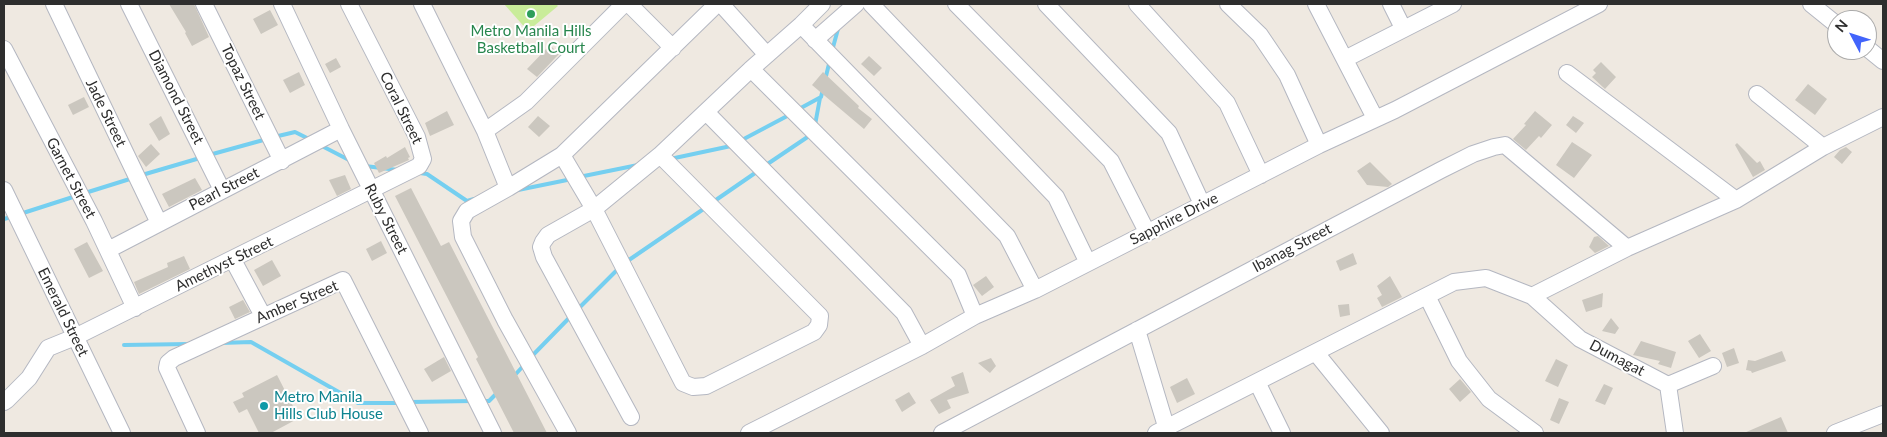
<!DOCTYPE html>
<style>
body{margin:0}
#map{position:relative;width:1887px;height:437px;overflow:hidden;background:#efe9e1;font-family:Lato,sans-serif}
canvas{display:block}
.frame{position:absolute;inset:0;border:5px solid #2e2e2e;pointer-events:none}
.north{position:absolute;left:1827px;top:10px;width:50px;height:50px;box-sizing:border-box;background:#fff;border:1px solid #ababab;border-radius:50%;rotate:310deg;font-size:14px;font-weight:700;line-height:20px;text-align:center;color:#2e2e2e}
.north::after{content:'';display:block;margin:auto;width:18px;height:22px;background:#4264fb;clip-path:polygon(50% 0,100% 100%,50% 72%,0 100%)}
</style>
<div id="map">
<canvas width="1887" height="437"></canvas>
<div class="frame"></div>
<div class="north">N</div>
</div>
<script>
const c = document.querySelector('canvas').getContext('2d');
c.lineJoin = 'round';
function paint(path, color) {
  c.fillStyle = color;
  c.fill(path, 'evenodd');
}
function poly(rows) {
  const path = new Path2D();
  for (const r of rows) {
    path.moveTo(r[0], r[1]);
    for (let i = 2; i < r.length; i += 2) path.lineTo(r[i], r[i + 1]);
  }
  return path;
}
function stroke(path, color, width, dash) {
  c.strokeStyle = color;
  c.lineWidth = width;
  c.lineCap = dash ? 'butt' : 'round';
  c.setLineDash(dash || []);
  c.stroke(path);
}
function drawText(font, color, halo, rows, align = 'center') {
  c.font = font + ' Lato,sans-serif';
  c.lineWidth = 4;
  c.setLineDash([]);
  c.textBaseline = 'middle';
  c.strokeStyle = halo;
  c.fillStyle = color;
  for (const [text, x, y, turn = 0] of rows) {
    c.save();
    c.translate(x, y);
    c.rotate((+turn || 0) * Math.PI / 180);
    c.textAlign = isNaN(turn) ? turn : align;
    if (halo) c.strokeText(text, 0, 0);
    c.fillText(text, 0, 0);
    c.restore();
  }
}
const pitch = poly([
 [504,4,556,4,558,6,528,31]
]);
const stream = poly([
 [832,51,838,29],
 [825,80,830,60],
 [799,109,821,97,823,89],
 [815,125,820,98],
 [274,137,295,132,309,139],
 [740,141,791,114],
 [320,145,351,161],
 [209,155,267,139],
 [670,159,731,146],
 [766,165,812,134],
 [365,166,398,170],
 [420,173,427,174,467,201,474,199],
 [142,175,200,158],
 [579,177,638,165],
 [518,190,572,179],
 [85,193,133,178],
 [713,202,758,171],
 [20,214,76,196],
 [4,219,11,217],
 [626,262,705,208],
 [578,309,619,268],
 [221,343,251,342,358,403,400,403],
 [124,345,189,344],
 [531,357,571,316],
 [514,376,525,364],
 [482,401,489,401,497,393],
 [410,402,473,401]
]);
const building = poly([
 [169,4,194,4,209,37,192,46,185,33,186,32],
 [270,10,278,25,261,34,253,19],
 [550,45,559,54,537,77,527,69],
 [869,56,882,68,874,76,861,64],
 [336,58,341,67,330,73,325,64],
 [1601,62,1616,77,1605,89,1592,77,1596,73,1593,70],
 [299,72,305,85,290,93,283,80],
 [823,72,859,106,858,108,872,119,864,129,812,85],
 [1808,84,1827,99,1815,115,1795,100],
 [84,97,89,107,73,115,68,105],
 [447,111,454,125,430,136,425,123],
 [1535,111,1552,125,1541,138,1539,136,1526,150,1513,139,1526,125,1524,124],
 [161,116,170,134,159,141,149,124],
 [538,116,550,126,539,137,528,127],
 [1573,116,1584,123,1576,133,1566,125],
 [1572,142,1592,155,1574,178,1556,165],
 [1737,143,1757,163,1760,161,1765,170,1753,177,1735,145],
 [151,144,160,154,146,167,138,156],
 [405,147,410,157,408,158,409,160,379,173,374,163,386,156,387,158],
 [1846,147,1852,152,1842,164,1834,157,1840,150],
 [1370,162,1392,184,1388,187,1367,185,1357,171],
 [345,175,351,189,337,196,329,180],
 [195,178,202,190,169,207,162,194],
 [411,188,441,246,449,242,547,433,514,433,476,359,478,357,395,196],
 [1598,236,1609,246,1595,253,1589,247,1594,237],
 [381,241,387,253,372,261,366,249],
 [87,242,103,271,89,278,74,249],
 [1353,253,1357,264,1340,271,1336,261],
 [184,256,190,269,139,294,134,282,168,267,167,263],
 [272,260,281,276,263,286,254,270],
 [986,276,994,287,982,296,973,285],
 [1390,276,1402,297,1382,307,1377,298,1382,295,1377,286],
 [1603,293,1602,307,1586,312,1582,300],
 [243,300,250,312,235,319,229,307],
 [1349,304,1350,315,1340,317,1338,305],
 [1611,318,1619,328,1615,334,1602,331],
 [1700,334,1711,351,1699,358,1688,341],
 [1641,341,1676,352,1671,368,1658,364,1660,361,1633,355],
 [1734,348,1739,363,1727,367,1722,353],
 [1782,351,1786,361,1752,373,1751,371,1746,370,1748,360,1755,361],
 [444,357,451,371,432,382,424,369],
 [991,358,996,366,990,373,978,363],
 [1556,359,1568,365,1558,387,1545,381],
 [963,372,969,393,947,400,951,408,939,414,930,400,955,386,951,377],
 [277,375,299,418,271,433,259,433,247,409,239,413,233,402,244,397,242,393],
 [1187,378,1195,394,1177,403,1170,387],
 [1460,379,1471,392,1460,402,1449,389],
 [1604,384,1613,388,1605,405,1595,401],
 [909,392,916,403,902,412,895,400],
 [1559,398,1569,402,1559,424,1550,420],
 [1781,417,1788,433,1744,433]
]);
const minor = poly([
 [54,4,159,223],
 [129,4,222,190],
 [204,4,282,161],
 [282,4,341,129,493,433],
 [422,4,485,131,508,188],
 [629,4,673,48],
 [721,4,767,55],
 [871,4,1056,197,1088,263],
 [956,4,1111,161,1147,232],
 [1046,4,1169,133,1202,204],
 [1137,4,1227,103,1261,175],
 [1228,4,1260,35,1287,75,1319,145],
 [1316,4,1375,118],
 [1391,4,1403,28],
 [1811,4,1837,25],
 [801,25,1007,236,1035,290],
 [815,40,856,4],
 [1867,48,1883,61],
 [4,49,94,221,135,308],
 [1345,59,1453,4],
 [751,69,958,275,975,316],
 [1567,73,1736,200],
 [1757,94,1823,147],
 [707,113,904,313,922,346],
 [485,131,526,102,624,4],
 [562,155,594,209,683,383,693,387,706,386,814,332,819,325,820,316,660,155],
 [4,190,122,433],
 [108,250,341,129],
 [233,260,263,316],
 [1427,296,1459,361,1489,399,1535,433],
 [1532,296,1627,248,1736,200,1823,147,1883,117],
 [1137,330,1168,433],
 [1316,353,1381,433],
 [1257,382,1282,433],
 [1668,385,1675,433],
 [4,402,7,400,29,378,48,348,75,337,419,166,423,159,417,137,349,4],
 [631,417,544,257,541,247,543,242,548,235,594,209,660,155,751,69,801,25,822,4],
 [197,433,167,368,168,363,174,358,343,280,420,433],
 [568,433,505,320,463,237,461,221,467,211,508,188,562,155,717,4],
 [749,433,922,346,975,316,1035,290,1319,145,1395,110,1599,4],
 [942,433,1441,170,1473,154,1494,147,1505,145,1627,248],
 [1156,433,1454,282,1486,278,1532,296,1580,339,1668,385,1713,366],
 [1835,433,1883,414]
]);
const markers = [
 [531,14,5,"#2e9e5b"],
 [264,406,5,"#0f9aa8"]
];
const leisureNames = [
 ["Metro Manila Hills",531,31],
 ["Basketball Court",531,48]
];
const streetNames = [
 ["Topaz Street",243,82,64],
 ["Diamond Street",176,97,63],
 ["Coral Street",401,108,64],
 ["Jade Street",106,113,64],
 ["Garnet Street",71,178,62],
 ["Pearl Street",224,189,-27],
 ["Ruby Street",386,219,63],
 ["Sapphire Drive",1174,219,-27],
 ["Ibanag Street",1292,248,-28],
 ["Amethyst Street",224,264,-26],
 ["Amber Street",297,302,-23],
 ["Emerald Street",63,312,64],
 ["Dumagat",1617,358,28]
];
const cultureNames = [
 ["Metro Manila",274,397],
 ["Hills Club House",274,414]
];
paint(pitch, '#c9ec9a');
stroke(stream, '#75cff0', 4);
paint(building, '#cbc7bf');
stroke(minor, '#b4b7c1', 18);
stroke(minor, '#fff', 16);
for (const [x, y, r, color] of markers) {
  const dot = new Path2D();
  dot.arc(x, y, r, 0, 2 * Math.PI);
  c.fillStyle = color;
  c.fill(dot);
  stroke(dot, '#fff', 2);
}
drawText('15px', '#27864d', '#fff', leisureNames);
drawText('15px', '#2e2e2e', '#fff', streetNames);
drawText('15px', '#0d838f', '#fff', cultureNames, 'left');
</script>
